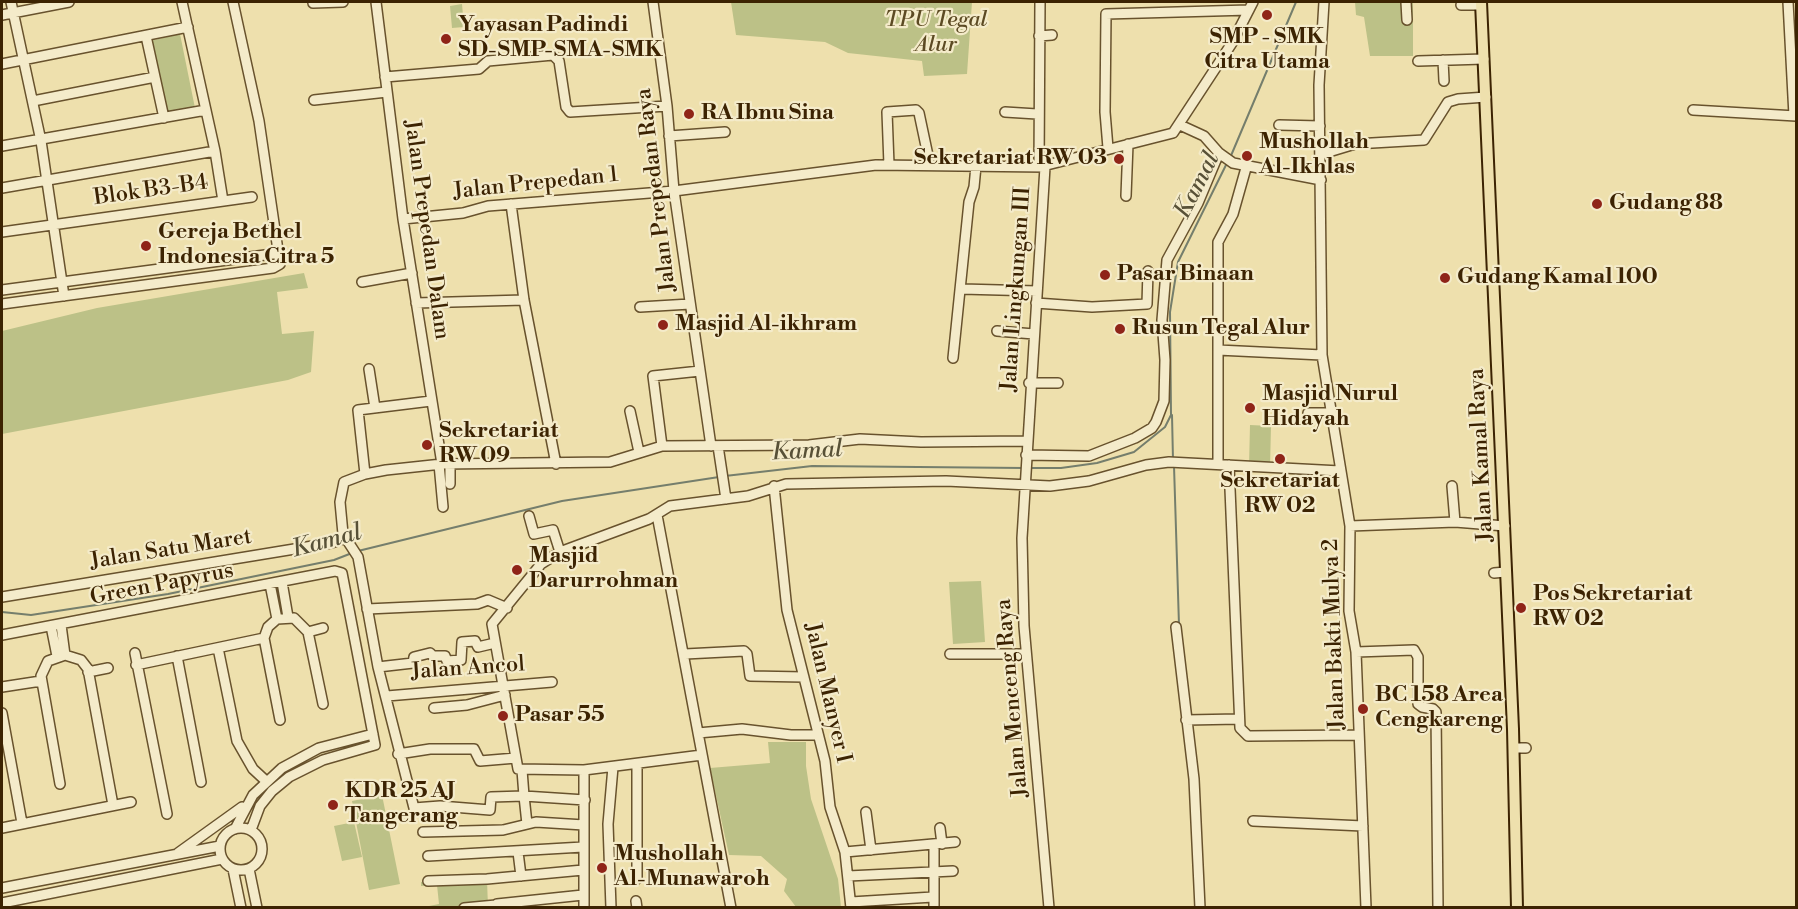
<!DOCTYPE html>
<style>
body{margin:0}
#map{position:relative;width:1798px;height:909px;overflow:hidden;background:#eee0ad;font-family:"Libre Bodoni",serif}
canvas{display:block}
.frame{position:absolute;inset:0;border:3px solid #3c2302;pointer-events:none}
</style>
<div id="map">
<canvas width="1798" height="909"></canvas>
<div class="frame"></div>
</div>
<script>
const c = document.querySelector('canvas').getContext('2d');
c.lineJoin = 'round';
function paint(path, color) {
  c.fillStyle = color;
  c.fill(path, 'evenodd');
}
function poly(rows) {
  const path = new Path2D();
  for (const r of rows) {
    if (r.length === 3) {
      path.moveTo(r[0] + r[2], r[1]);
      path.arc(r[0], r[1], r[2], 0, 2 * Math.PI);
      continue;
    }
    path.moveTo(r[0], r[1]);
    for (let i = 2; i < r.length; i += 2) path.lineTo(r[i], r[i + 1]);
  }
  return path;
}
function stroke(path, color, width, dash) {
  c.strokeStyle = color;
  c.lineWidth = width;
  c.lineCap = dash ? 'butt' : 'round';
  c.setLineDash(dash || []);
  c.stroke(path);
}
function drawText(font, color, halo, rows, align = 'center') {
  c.font = font + ' "Libre Bodoni",serif';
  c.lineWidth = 4.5;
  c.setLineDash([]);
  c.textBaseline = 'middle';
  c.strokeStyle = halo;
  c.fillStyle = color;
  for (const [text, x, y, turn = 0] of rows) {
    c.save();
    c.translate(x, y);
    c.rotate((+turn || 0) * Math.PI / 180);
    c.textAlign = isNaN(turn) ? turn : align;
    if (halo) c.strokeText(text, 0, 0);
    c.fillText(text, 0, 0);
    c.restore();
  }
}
const green = poly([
 [731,2,972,2,967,74,924,76,922,61,848,53,825,42,736,35],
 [1355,2,1413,2,1413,56,1370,56,1364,17,1356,15],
 [462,4,464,27,452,28,450,6],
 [180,34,196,113,168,120,150,41],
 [304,273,308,288,277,292,282,334,314,331,311,372,288,380,2,434,2,331,97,308],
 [1250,425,1271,426,1270,468,1249,467],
 [981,581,985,642,953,644,949,582],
 [768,742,806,742,806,766,811,799,838,879,841,907,796,907,784,891,787,879,761,856,729,855,710,768,770,763],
 [382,795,400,884,369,890,352,801],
 [354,822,362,857,342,861,334,826],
 [487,880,488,907,424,907,439,904,437,885,421,886,421,882]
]);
const stream = poly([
 [1230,158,1296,2],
 [1172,415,1173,460],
 [1174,466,1179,625],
 [1030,468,1061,468,1097,463,1134,452,1165,427,1171,415,1170,312,1178,262,1227,163],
 [725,476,812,466,1024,468],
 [358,551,562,501,719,477],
 [2,612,31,615,168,594,334,560,352,553]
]);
const minor = poly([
 [11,2,41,141,64,296],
 [182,2,215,151,223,201],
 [376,2,403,219,442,464],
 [653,2,667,106,674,191,711,446],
 [1324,2,1319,85,1322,355,1350,526,1349,611,1356,652,1366,908],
 [1406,2,1407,20],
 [1788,2,1794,116],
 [313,3,343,2],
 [1461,5,1481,5],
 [2,15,69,2],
 [146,36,164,118],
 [1039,36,1052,35],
 [1443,60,1444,81],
 [1418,61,1484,59],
 [2,64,188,27],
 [385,77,479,69,488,61,553,55,559,61,566,107,570,112,667,106],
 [314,100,387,92],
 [33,101,155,77],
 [1693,110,1796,116],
 [1005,112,1037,114],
 [1180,125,1204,136,1219,153,1233,163,1321,180],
 [1279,125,1320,126],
 [669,136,725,132],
 [2,146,206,110],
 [1108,148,1105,112,1106,14,1249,10],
 [1322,154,1355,144,1424,140,1448,102,1458,99,1486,97],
 [889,165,887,112,916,110,919,113,930,165],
 [1039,167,1040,2],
 [2,188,215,151],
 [1126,196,1128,144],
 [511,204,524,300,556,464],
 [403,219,463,213,488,206,674,191,876,165,1045,167],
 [2,232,252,197],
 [362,282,412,273],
 [962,289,1037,291],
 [2,290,280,253],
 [416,303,524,300],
 [1036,303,1092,307,1147,304,1148,271],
 [2,304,273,268,280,264,259,121,233,2],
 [640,307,690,304],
 [997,331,1034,334],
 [1218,350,1322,355],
 [953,358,969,202,974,187,976,166],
 [369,369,375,408],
 [1029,383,1058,383],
 [630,411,639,452],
 [1308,413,1330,413],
 [662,446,653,376,700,371],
 [718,446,726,499],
 [1026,455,1089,456,1135,438,1152,428,1156,422,1164,401,1165,360,1162,320,1167,260,1198,203,1219,153],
 [439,464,443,507],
 [450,464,450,484],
 [1218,464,1218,242,1233,214,1246,168],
 [1229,465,1240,728,1248,736,1359,735],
 [365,474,358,410,431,401],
 [774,486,787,610,825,761,830,807,845,852,851,908],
 [1452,486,1455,522],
 [657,515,731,908],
 [529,516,534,534,553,530,560,552],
 [1350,526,1455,522,1505,526],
 [343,534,340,502,344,482,365,474,386,470,442,464,610,462,662,446,809,445,860,439,921,442,1027,441],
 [343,534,358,557,378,667,414,808,440,806,490,810,491,797,524,796,527,824],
 [1494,573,1506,572],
 [282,582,288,617],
 [270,584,277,619],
 [2,597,331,543,340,540,343,534],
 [367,609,477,604,488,600,507,608],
 [61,625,65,655],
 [51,626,57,656],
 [1176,627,1194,779,1200,908],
 [308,632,323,628],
 [2,635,335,571,342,573,375,745,323,760,289,777,272,791,260,806,251,830],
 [218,648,237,741,253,769,266,781],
 [1356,652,1414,650,1418,657,1418,704,1422,707,1433,709,1436,712,1438,908],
 [135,653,167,814],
 [685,654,744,651,747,654,750,676,804,677],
 [950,654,1026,654],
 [177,656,201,782],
 [136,665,264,638],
 [378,667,413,663,414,657,430,653,433,656,445,656,447,661,461,660,462,642,475,641,478,647,495,643],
 [88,672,108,668],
 [2,687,41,681],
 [387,696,552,682],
 [434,708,467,705,505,695],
 [2,713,22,823],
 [280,720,264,638,268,627,277,619,294,618,308,632,323,704],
 [1186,720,1239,719],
 [698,733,742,729,791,735,818,735],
 [1514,748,1526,748],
 [398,754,430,749,474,749,480,761,516,758],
 [702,755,584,770,518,769,492,624,541,564,560,552,649,519,670,506,748,496,786,484,946,481,1050,486,1089,481,1146,465,1169,462,1340,471],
 [637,764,637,879],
 [522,770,524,796,585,800],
 [60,784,41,676,48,661,65,655,81,660,88,669,113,805],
 [866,812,871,850],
 [1253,821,1363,826],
 [241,849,21],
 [2,828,131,802],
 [940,828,942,844],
 [235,829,253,795,282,768,319,748,373,734],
 [423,832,503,830,536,822,584,825],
 [934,846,934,908],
 [518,852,521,876],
 [845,852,955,842],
 [178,853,242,807],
 [428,856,583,847],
 [233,869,241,908],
 [249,869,257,908],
 [848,876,953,871],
 [428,881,487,879,583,870],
 [2,888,220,846],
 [636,901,637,908],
 [851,902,933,897],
 [2,903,222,859],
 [464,908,496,905],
 [496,908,497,904,583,895],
 [584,908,584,770],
 [611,908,608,824,613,767],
 [1049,908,1024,626,1022,538,1045,167,1047,165,1173,133,1232,43,1253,2]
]);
const major = poly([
 [1481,2,1513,729,1517,908]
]);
const markers = [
 [1267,15,6,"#8f2418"],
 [446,39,6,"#8f2418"],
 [689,114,6,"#8f2418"],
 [1247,156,6,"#8f2418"],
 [1119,159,6,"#8f2418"],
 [1597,204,6,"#8f2418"],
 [146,246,6,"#8f2418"],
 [1105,275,6,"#8f2418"],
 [1445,278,6,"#8f2418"],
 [663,325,6,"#8f2418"],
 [1120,329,6,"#8f2418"],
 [1250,408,6,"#8f2418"],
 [427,445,6,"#8f2418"],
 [1280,459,6,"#8f2418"],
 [517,570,6,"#8f2418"],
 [1521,608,6,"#8f2418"],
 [1363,709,6,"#8f2418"],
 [503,716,6,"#8f2418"],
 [333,805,6,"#8f2418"],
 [602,868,6,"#8f2418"]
];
const parkNames = [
 ["TPU Tegal",936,21],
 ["Alur",936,46]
];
const poiNames = [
 ["Yayasan Padindi",458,26],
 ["SD-SMP-SMA-SMK",458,51],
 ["SMP - SMK",1267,38,"center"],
 ["Citra Utama",1267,63,"center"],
 ["RA Ibnu Sina",701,114],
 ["Mushollah",1259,143],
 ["Al-Ikhlas",1259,168],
 ["Sekretariat RW 03",1107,159,"right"],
 ["Gudang 88",1609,204],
 ["Gereja Bethel",158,233],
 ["Indonesia Citra 5",158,258],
 ["Pasar Binaan",1117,275],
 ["Gudang Kamal 100",1457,278],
 ["Masjid Al-ikhram",675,325],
 ["Rusun Tegal Alur",1132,329],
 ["Masjid Nurul",1262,395],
 ["Hidayah",1262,420],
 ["Sekretariat",439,432],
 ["RW 09",439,457],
 ["Sekretariat",1280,482,"center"],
 ["RW 02",1280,507,"center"],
 ["Masjid",529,557],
 ["Darurrohman",529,582],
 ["Pos Sekretariat",1533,595],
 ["RW 02",1533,620],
 ["BC 158 Area",1375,696],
 ["Cengkareng",1375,721],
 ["Pasar 55",515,716],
 ["KDR 25 AJ",345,792],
 ["Tangerang",345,817],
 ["Mushollah",614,855],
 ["Al-Munawaroh",614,880]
];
const streetNames = [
 ["Jalan Prepedan 1",536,184,-6],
 ["Jalan Prepedan Raya",657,190,-97],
 ["Blok B3-B4",151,191,-8],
 ["Jalan Prepedan Dalam",426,230,82],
 ["Jalan Lingkungan III",1017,289,-86],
 ["Jalan Kamal Raya",1482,455,-93],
 ["Jalan Satu Maret",171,550,-9],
 ["Green Papyrus",162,585,-11],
 ["Jalan Bakti Mulya 2",1335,634,-92],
 ["Jalan Ancol",468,669,-4],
 ["Jalan Manyer I",827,693,77],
 ["Jalan Menceng Raya",1013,698,-95]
];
const waterNames = [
 ["Kamal",1198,186,-63],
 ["Kamal",807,452,-3],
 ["Kamal",327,542,-15]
];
paint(green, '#bcc187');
stroke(stream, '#757e6c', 2);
stroke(minor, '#68522d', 12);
stroke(major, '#3c2302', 14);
stroke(minor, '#f4ebca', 9);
stroke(major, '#eee0ad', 10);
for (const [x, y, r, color] of markers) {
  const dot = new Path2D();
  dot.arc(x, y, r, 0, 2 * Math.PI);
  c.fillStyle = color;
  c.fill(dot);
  stroke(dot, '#f4ebca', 2);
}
drawText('italic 22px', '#5c4a23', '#f4ebca', parkNames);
drawText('bold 22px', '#3c2302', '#f4ebca', poiNames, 'left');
drawText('22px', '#3c2302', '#f4ebca', streetNames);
drawText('italic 24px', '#585137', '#f4ebca', waterNames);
</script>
